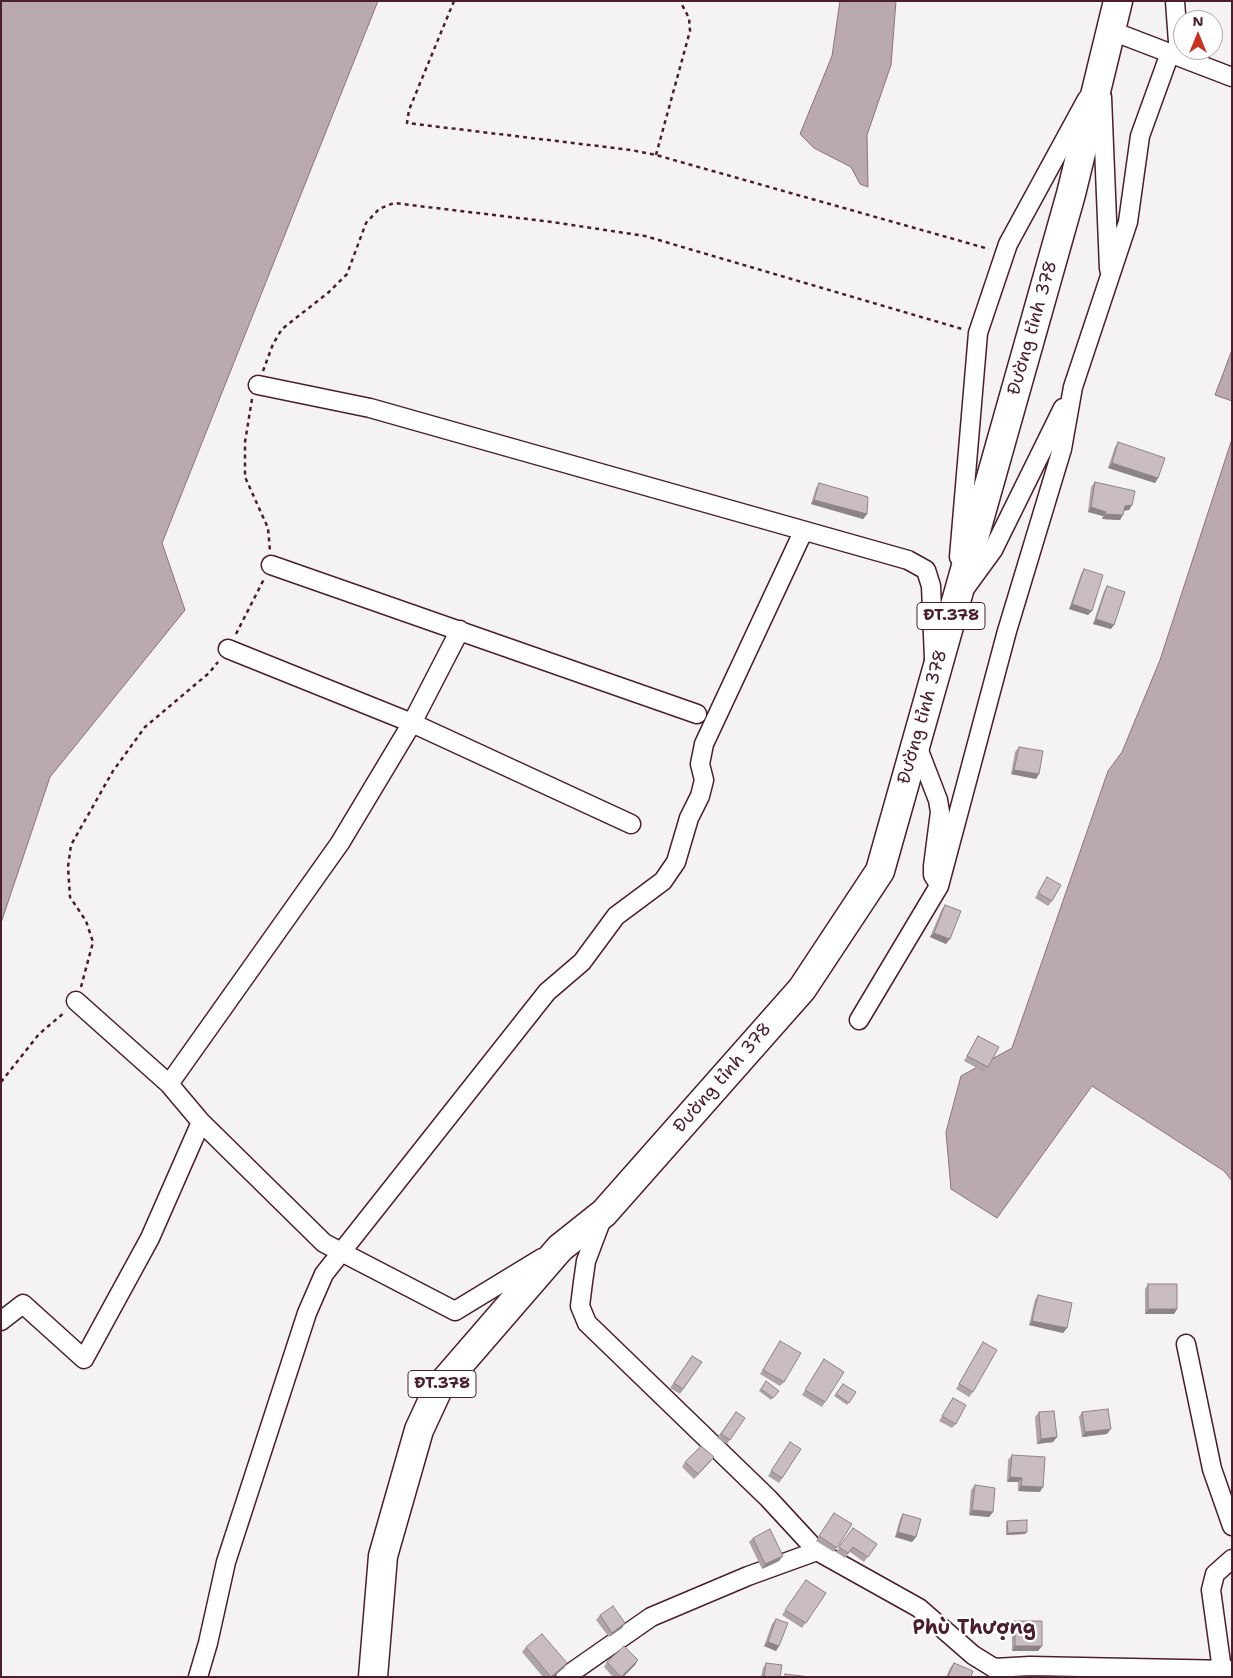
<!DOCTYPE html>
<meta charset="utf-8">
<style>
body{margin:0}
#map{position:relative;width:1233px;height:1678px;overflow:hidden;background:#f4f2f2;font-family:"Shantell Sans",sans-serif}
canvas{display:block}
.frame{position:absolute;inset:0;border:2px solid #4a1f2b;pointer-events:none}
.north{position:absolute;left:1173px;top:10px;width:50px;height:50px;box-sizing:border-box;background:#fff;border:1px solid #b7a5aa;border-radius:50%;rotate:0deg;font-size:14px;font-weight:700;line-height:20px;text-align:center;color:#4a1f2b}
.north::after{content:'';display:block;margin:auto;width:18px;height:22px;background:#c8321e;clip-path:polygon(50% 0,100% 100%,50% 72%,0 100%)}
</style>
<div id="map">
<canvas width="1233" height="1678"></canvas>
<div class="frame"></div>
<div class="north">N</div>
</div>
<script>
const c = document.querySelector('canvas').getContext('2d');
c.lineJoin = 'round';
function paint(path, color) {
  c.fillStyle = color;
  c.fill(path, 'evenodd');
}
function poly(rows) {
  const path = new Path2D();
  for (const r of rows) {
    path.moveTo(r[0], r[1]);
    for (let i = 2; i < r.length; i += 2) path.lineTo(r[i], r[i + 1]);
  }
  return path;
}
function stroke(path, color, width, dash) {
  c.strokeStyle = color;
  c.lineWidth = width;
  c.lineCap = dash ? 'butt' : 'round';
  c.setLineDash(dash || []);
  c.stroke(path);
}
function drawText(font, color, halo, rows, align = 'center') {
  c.font = font + ' "Shantell Sans",sans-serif';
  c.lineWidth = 4.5;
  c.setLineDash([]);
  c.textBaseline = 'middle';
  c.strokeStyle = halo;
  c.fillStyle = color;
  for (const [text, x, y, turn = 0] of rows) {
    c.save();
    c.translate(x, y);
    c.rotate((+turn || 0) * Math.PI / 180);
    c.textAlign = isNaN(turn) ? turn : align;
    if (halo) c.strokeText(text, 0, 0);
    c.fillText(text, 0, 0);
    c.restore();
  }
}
const water = poly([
 [1,1,378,1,162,543,185,610,50,777,1,923,1,1],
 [840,1,896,1,891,65,867,135,868,187,860,184,851,167,814,148,800,134,832,56,840,1],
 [1232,350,1232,401,1215,395,1232,350],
 [1232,439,1232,1181,1224,1171,1092,1086,997,1218,951,1189,946,1132,961,1076,1012,1048,1108,771,1122,752,1160,660,1232,439]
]);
const path = poly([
 [454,1,409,110,407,123,631,150,656,155,989,249],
 [656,155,690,31,689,18,680,1],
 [263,371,273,344,282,329,329,292,347,274,366,223,379,209,394,203,552,222,645,236,962,329],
 [252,399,245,442,245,477,268,528,270,551],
 [236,634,264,579],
 [81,987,93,942,86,921,70,897,68,867,71,845,113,771,145,727,209,673,218,662],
 [1,1082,39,1034,65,1012]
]);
const street = poly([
 [1175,1,1179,56],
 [1112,31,1232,77],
 [1102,97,1109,269],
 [258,385,370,408,908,560,926,570,931,586,934,659],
 [959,557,978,333,1008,244,1087,99],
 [271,565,697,714],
 [966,587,993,550,1063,408],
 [228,649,412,723,631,824],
 [916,743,938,800,940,812,933,866,933,875,938,883],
 [76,1001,169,1084,201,1122,324,1243,455,1311,542,1258],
 [859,1020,939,886,1007,631,1062,449,1073,387,1128,222,1140,136,1170,53],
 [169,1084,340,843,412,723,460,630],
 [603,1216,586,1261,583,1282,580,1306,587,1323,768,1498,817,1551,919,1608,973,1655,994,1668,1030,1666,1232,1670],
 [1,1321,23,1304,84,1359,150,1238,201,1122],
 [1186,1344,1212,1469,1232,1526],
 [1222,1670,1211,1590,1215,1574,1232,1559],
 [198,1677,208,1643,226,1562,307,1313,324,1274,547,992,582,962,616,916,663,881,676,862,689,818,700,796,704,780,700,764,704,744,803,532],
 [565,1677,651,1617,748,1576,817,1551]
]);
const primary = poly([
 [373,1677,383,1556,419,1430,438,1389,560,1248,604,1213,802,989,880,871,1071,194,1118,1]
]);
const wall = poly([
 [1118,442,1158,478,1155,483,1108,468,1115,447],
 [1095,482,1132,505,1129,510,1124,510,1120,520,1102,519,1103,516,1088,512,1091,487],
 [819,483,867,514,863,519,811,504,816,488],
 [1084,569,1088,615,1069,609,1081,574],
 [1107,586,1111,629,1093,624,1104,591],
 [1019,747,1039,774,1036,779,1011,774,1015,752],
 [1047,877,1052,901,1048,906,1035,898],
 [945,905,946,944,930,937,942,909],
 [978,1036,988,1067,984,1072,964,1061],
 [1148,1284,1177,1309,1174,1314,1145,1314,1145,1289],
 [1038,1295,1067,1328,1063,1333,1029,1325,1035,1300],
 [780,1341,784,1382,780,1386,760,1374],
 [983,1342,973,1392,969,1397,956,1389],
 [692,1356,702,1362,680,1394,670,1388],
 [824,1359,825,1402,822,1407,802,1395],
 [766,1381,779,1391,771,1400,759,1391],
 [843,1384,856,1392,847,1405,834,1396],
 [953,1398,956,1424,952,1428,939,1421],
 [736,1412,745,1418,727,1444,717,1438],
 [1039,1412,1057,1437,1053,1442,1037,1444,1035,1417],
 [1082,1412,1107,1434,1082,1437,1079,1417],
 [790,1442,801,1449,779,1483,768,1476],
 [1012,1455,1040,1492,1018,1491,1018,1482,1007,1482,1008,1460],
 [685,1462,710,1462,694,1479,682,1467],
 [975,1485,993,1512,989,1517,969,1515,971,1490],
 [834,1513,852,1524,834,1552,816,1541],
 [903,1514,916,1537,912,1542,895,1537,900,1519],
 [1007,1521,1025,1534,1006,1535,1006,1524],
 [853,1528,877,1544,864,1562,850,1552,845,1558,836,1552],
 [753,1538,779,1561,762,1569,749,1542],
 [806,1580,826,1593,802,1628,782,1615],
 [600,1615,625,1623,622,1628,609,1637,596,1620],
 [776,1619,779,1646,776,1651,764,1646,772,1624],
 [1015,1621,1042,1646,1038,1651,1012,1651,1012,1626],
 [526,1647,567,1663,564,1668,553,1677,543,1677,522,1652],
 [607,1662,635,1665,623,1677,613,1677,604,1667],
 [766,1663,780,1677,761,1677,763,1668],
 [954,1663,971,1677,946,1677,950,1668]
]);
const shadedWall = poly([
 [1112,463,1158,478,1155,483,1108,468],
 [814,500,867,514,863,519,811,504],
 [1132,505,1129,510,1122,511,1125,506],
 [1091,507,1106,512,1103,516,1088,512],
 [1105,514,1123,515,1120,520,1102,519],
 [1072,604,1092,611,1088,615,1069,609],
 [1096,619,1114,625,1111,629,1093,624],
 [1014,770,1039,774,1036,779,1011,774],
 [934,933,950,939,946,944,930,937],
 [1148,1309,1177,1309,1174,1314,1145,1314],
 [1032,1321,1067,1328,1063,1333,1029,1325],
 [1111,1429,1107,1434,1082,1437,1085,1432],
 [1057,1437,1053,1442,1037,1444,1041,1439],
 [714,1457,710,1462,694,1479,698,1474],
 [1010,1477,1022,1478,1018,1482,1007,1482],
 [1021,1486,1043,1487,1040,1492,1018,1491],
 [972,1510,993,1512,989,1517,969,1515],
 [898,1532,916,1537,912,1542,895,1537],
 [1027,1532,1025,1534,1006,1535,1008,1533],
 [783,1556,779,1561,762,1569,765,1564],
 [625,1623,622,1628,609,1637,612,1633],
 [768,1642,779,1646,776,1651,764,1646],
 [1015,1646,1042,1646,1038,1651,1012,1651],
 [638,1660,635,1665,623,1677,621,1677],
 [567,1663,564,1668,553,1677,551,1677]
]);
const building = poly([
 [1118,442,1165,458,1158,478,1112,463,1118,442],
 [1095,482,1135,491,1132,505,1125,506,1123,515,1105,514,1106,512,1091,507,1095,482],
 [819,483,868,497,867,514,814,500,819,483],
 [1084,569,1103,575,1092,611,1072,604,1084,569],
 [1107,586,1125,592,1114,625,1096,619,1107,586],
 [1019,747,1043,751,1039,774,1014,770,1019,747],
 [1047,877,1061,885,1052,901,1038,893,1047,877],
 [945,905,961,911,950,939,934,933,945,905],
 [978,1036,999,1047,988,1067,967,1056,978,1036],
 [1148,1284,1177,1284,1177,1309,1148,1309,1148,1284],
 [1038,1295,1072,1303,1067,1328,1032,1321,1038,1295],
 [780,1341,801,1353,784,1382,763,1370,780,1341],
 [983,1342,997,1350,973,1392,959,1384,983,1342],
 [692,1356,702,1362,683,1389,674,1383,692,1356],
 [824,1359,844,1372,825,1402,805,1390,824,1359],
 [766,1381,779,1391,773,1398,761,1389,766,1381],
 [843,1384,856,1392,849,1403,836,1394,843,1384],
 [953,1398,966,1405,956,1424,942,1416,953,1398],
 [1108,1409,1111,1429,1085,1432,1082,1412,1108,1409],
 [1054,1411,1057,1437,1041,1439,1039,1412,1054,1411],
 [736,1412,745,1418,730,1440,721,1434,736,1412],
 [790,1442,801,1449,782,1478,771,1471,790,1442],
 [701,1446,714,1457,698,1474,685,1462,701,1446],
 [1012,1455,1045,1457,1043,1487,1021,1486,1022,1478,1010,1477,1012,1455],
 [975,1485,995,1488,993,1512,972,1510,975,1485],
 [834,1513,852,1524,837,1548,819,1536,834,1513],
 [903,1514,921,1519,916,1537,898,1532,903,1514],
 [1027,1520,1027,1532,1008,1533,1007,1521,1027,1520],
 [853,1528,877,1544,868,1557,853,1547,848,1553,839,1547,853,1528],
 [770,1529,783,1556,765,1564,753,1538,770,1529],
 [806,1580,826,1593,806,1623,785,1610,806,1580],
 [613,1606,625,1623,612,1633,600,1615,613,1606],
 [776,1619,788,1623,779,1646,768,1642,776,1619],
 [1015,1621,1042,1621,1042,1646,1015,1646,1015,1621],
 [542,1634,567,1663,551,1677,526,1647,542,1634],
 [624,1646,638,1660,621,1677,607,1662,624,1646],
 [766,1663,782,1665,780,1677,764,1677,766,1663],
 [954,1663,973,1671,971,1677,948,1677,954,1663],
 [785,1674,810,1677,785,1677,785,1674]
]);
const shields = [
 [951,616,68],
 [442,1384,68]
];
const shieldNames = [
 ["ĐT.378",951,616],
 ["ĐT.378",442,1384]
];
const streetNames = [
 ["Đường tỉnh 378",1033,328,-74],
 ["Đường tỉnh 378",923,717,-74],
 ["Đường tỉnh 378",723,1078,-49]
];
const quarterNames = [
 ["Phù Thượng",974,1629]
];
paint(water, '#baa9ae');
stroke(water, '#8d727a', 1);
stroke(street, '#4a1f2b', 21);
stroke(primary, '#4a1f2b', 31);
stroke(path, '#4a1f2b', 2.5, [4, 4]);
stroke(street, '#fff', 18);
stroke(primary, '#fff', 28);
paint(wall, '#aea3a6');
paint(shadedWall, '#8d8487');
paint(building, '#cabdc1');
stroke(building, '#8d8487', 1);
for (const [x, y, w] of shields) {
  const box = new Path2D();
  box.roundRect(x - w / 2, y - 13.5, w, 27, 4);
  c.fillStyle = '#fff';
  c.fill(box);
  stroke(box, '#4a1f2b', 1);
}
drawText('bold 16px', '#4a1f2b', null, shieldNames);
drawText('18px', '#4a1f2b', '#fff', streetNames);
drawText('bold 20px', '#4a1f2b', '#fff', quarterNames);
</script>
